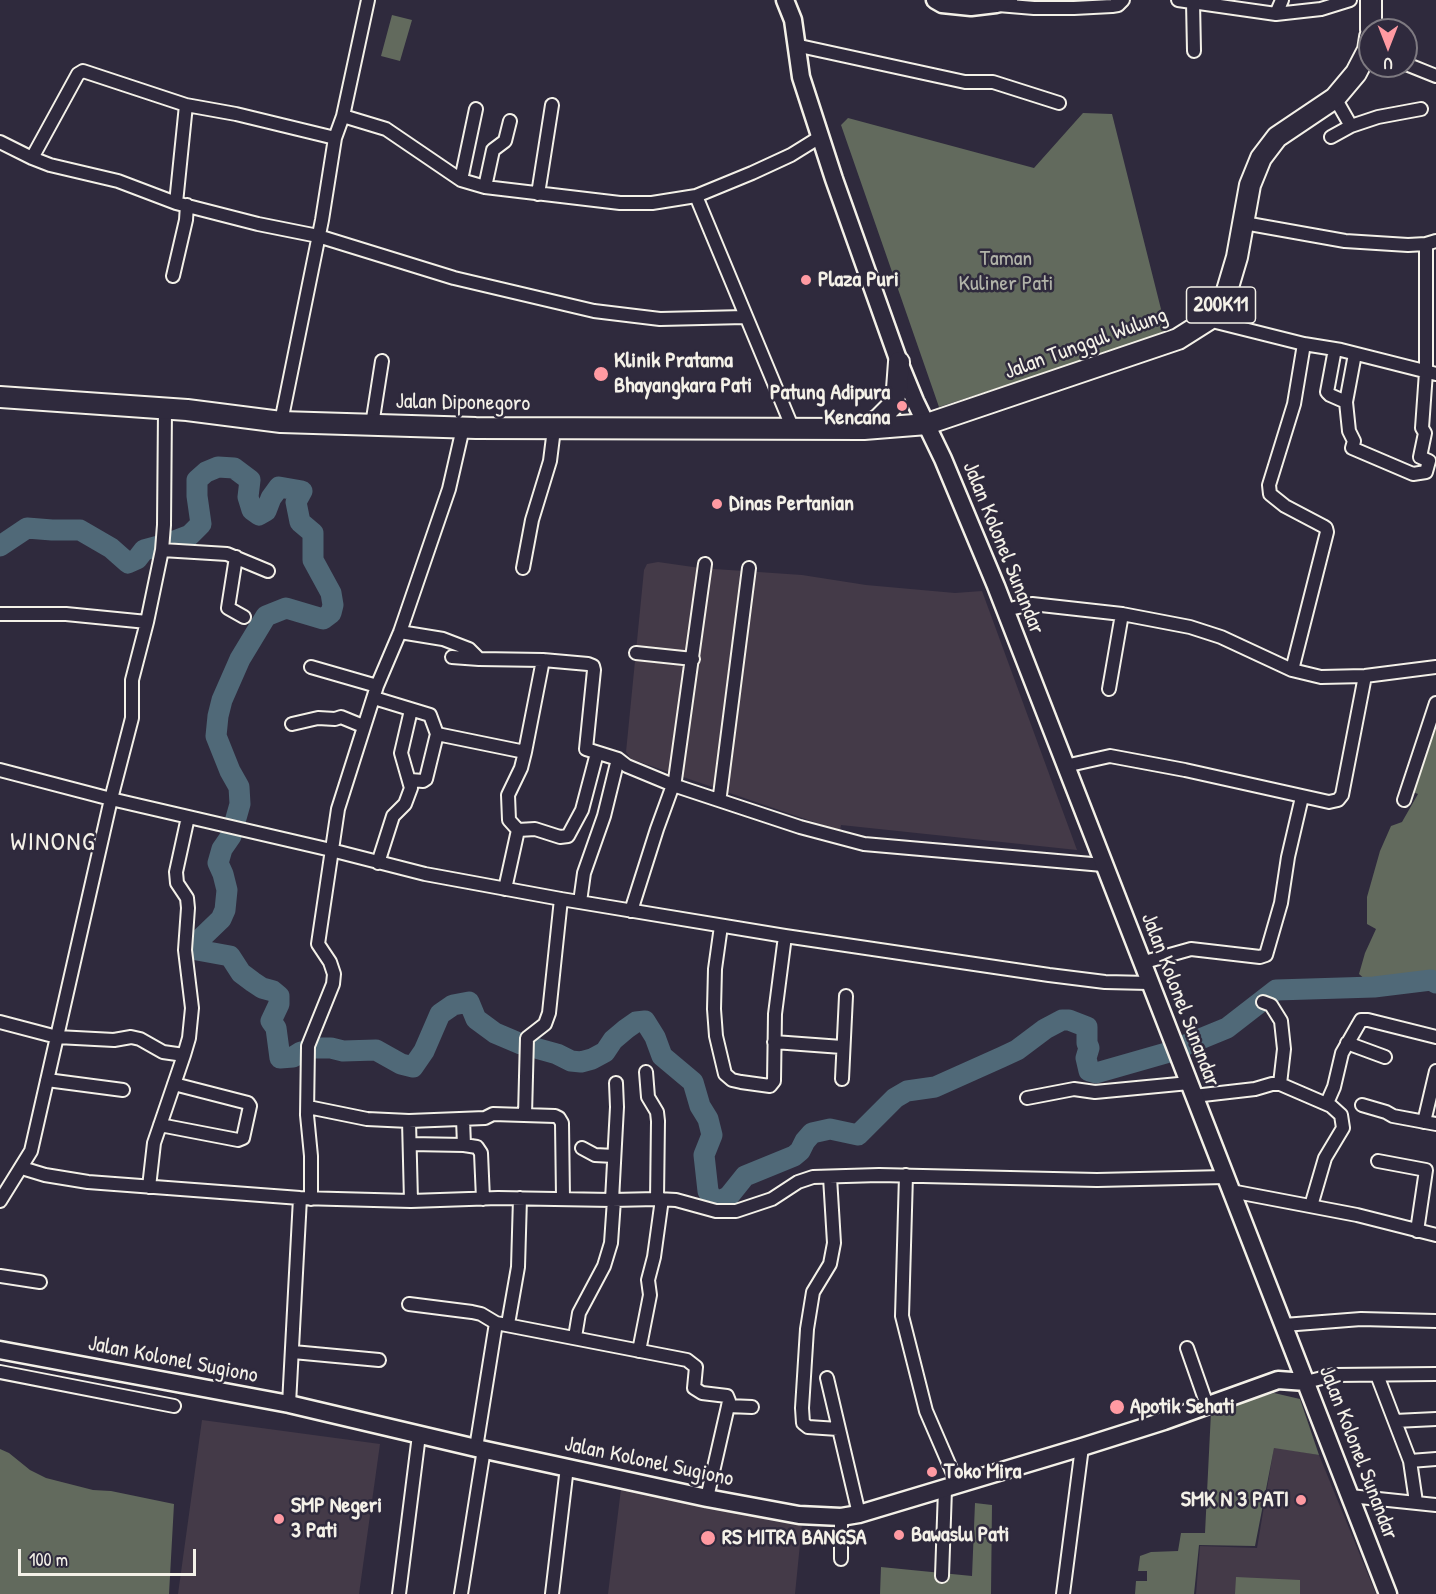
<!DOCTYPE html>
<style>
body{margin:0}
#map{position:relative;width:1436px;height:1594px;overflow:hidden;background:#2f2a3d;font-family:"Patrick Hand",sans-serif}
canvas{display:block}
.north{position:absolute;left:1358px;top:18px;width:60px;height:60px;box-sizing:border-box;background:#2f2a3d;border:2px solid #7e7a81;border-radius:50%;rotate:180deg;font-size:16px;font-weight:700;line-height:24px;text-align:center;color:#f4f1e8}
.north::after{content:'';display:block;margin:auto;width:21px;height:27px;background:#ff9aa2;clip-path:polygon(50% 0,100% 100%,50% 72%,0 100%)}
.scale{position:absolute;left:18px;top:1549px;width:178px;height:27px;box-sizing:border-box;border:3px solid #f4f1e8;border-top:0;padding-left:8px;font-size:18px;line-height:21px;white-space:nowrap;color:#f4f1e8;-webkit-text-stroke:4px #2f2a3d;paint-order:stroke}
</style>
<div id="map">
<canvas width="1436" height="1594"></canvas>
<div class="north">U</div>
<div class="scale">100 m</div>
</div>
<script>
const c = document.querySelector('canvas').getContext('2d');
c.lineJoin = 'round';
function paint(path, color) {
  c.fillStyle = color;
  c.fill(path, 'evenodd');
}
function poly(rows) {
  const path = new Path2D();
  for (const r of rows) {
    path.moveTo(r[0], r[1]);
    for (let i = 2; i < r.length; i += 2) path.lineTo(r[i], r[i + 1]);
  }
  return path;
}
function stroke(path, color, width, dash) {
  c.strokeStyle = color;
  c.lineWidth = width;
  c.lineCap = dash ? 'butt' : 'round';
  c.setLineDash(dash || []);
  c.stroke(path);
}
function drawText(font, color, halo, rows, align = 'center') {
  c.font = font + ' "Patrick Hand",sans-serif';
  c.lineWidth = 5;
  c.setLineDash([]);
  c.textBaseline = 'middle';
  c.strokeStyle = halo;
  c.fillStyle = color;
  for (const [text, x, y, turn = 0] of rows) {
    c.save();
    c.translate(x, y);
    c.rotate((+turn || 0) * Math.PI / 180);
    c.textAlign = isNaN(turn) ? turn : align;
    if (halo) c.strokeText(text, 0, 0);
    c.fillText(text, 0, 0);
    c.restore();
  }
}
const built = poly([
 [658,562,700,568,802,575,866,585,955,593,982,591,1077,850,841,825,840,831,631,759,626,752,644,570,647,564],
 [202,1420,380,1444,359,1594,178,1594],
 [1274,1447,1319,1455,1376,1594,1196,1594,1200,1546,1257,1548],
 [621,1489,779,1522,802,1524,795,1594,608,1594]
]);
const green = poly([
 [392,15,412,20,400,61,381,56],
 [1083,113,1112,114,1167,333,939,407,841,125,848,118,1034,168],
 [1436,703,1436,983,1430,980,1374,987,1359,974,1365,953,1376,929,1367,924,1367,897,1380,851,1391,826,1402,822,1418,794,1410,791],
 [1274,1393,1300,1399,1319,1455,1274,1448,1255,1546,1199,1545,1194,1594,1135,1594,1136,1581,1147,1581,1147,1571,1138,1571,1140,1556,1151,1552,1178,1551,1181,1533,1205,1533,1211,1412],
 [0,1449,9,1453,30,1470,46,1478,93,1490,111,1491,174,1504,169,1594,0,1594],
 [975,1503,992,1505,991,1594,880,1594,881,1567,972,1576],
 [1236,1577,1300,1580,1300,1594,1235,1594]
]);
const river = poly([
 [169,543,190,535,201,524,197,496,197,480,206,472,218,467,234,468,250,480,248,497,252,510,259,515,266,511,271,498,279,487,302,491,296,502,300,522,313,533,313,560,331,593,333,605,331,613,323,619,286,608,266,616,240,659,222,700,218,716,216,736,230,771,239,787,240,804,231,836,222,849,218,863,223,874,227,890,225,910,221,919,194,945,197,950,230,956,241,973,253,982,262,988,273,991,279,996,279,1004,271,1021,276,1028,280,1058,293,1057,301,1052,315,1048,331,1048,343,1051,376,1050,401,1064,413,1067,424,1051,440,1014,453,1005,469,1002,476,1019,495,1033,521,1044,557,1054,571,1061,581,1062,592,1059,605,1052,613,1040,626,1029,636,1022,645,1021,655,1037,662,1056,693,1082,700,1106,708,1119,712,1135,704,1155,708,1191,712,1199,722,1200,729,1196,745,1176,794,1156,800,1151,805,1141,812,1133,830,1129,858,1135,895,1098,907,1091,935,1087,1002,1057,1017,1050,1045,1029,1062,1020,1069,1020,1087,1027,1087,1043,1089,1048,1086,1058,1089,1071,1096,1073,1166,1053,1227,1028,1276,990,1374,987,1431,980,1436,983],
 [0,546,27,528,52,530,80,530,111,548,128,563,137,559,144,550,159,546]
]);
const street = poly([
 [1178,0,1276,14,1321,9,1350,0],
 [1193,2,1194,51],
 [998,5,1034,8,1074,8,1112,6,1118,5,1123,0],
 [1276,14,1282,0],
 [795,45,965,82,993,82,1059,103],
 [1406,64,1436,76],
 [1335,98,1351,126,1378,117,1421,109],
 [343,116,386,129,461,180,485,187,620,203,652,203,696,196,752,173,791,155,820,137],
 [1331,137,1351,126],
 [0,142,32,158,50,165,118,181,176,203,258,224,318,236,454,278,594,311,660,319,745,317],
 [32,158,78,74,83,71,186,105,236,114,335,138],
 [461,180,476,109],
 [485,187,493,150,505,141,510,121],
 [538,194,552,105],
 [696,196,793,429],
 [176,203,186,105],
 [1244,223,1345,241,1408,245,1426,244,1436,241],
 [173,276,186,220,187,205],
 [1208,320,1304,344,1341,350,1436,374],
 [1335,349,1327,392,1330,395,1346,402],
 [1355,354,1346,402,1349,431,1354,441,1352,448,1413,474,1426,472,1429,461,1420,457,1425,433,1422,428,1426,372,1426,244],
 [281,422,322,220,335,138,343,116,368,0],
 [372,425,382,361],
 [162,550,227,554,268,571],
 [236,557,228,608,244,617],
 [523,568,532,520,550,461,554,429],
 [1005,610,1032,604,1122,614,1190,627,1221,637,1292,670,1321,677,1365,676,1436,667],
 [0,614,66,614,147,622],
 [400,632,443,639,469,649,479,659,543,660,588,664,593,666,594,670,586,749,618,759,627,766,673,785,800,827,864,844,1103,865],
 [636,653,693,659],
 [452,657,479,659],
 [311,667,377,686],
 [1292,670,1327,532,1326,528,1323,526,1285,506,1270,494,1269,485,1294,404,1304,344],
 [1109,689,1122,614],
 [374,698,430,715,437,734,525,752,521,768,508,795,509,820,518,830,505,889],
 [292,724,318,718,335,719,341,717,363,726],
 [525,752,543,660],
 [1065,766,1110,756,1185,770,1329,802,1338,800,1342,795,1365,676],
 [0,770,111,799,331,850,425,874,561,899,785,936,1049,975,1105,982,1149,983],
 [410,780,423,781,426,779,437,734],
 [675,780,705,564],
 [720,795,749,568],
 [1404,800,1436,703],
 [518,830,535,829,560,837,568,836,582,810,597,753],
 [378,863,393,816,405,804,411,788,401,753,411,710],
 [580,902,584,873,604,816,618,759],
 [631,911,657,829,673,785],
 [721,926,715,969,714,1009,716,1036,725,1074,732,1080,741,1082,770,1086,774,1081,775,1014,785,936],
 [1141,963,1191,949,1260,957,1266,955,1281,903,1288,857,1302,797],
 [1263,1002,1271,1005,1281,1021,1284,1049,1280,1084],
 [0,1022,57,1037,114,1040,131,1037,140,1039,163,1052,184,1055,189,1038,192,1008,185,950,188,908,187,898,177,883,176,872,188,817],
 [774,1042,842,1047],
 [1347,1043,1385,1057],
 [646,1072,648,1097,657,1112,658,1121,657,1199],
 [842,1079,846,996],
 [47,1080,123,1090],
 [1194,1096,1255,1089,1272,1084,1280,1084,1331,1106,1341,1115,1343,1128,1325,1158,1311,1206],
 [1027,1098,1074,1089,1095,1092,1189,1083],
 [1327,1103,1334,1087,1342,1053,1361,1020,1368,1020,1436,1037],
 [1362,1105,1386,1112,1393,1116,1436,1124],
 [308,1107,367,1119,409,1121,485,1118,493,1114,555,1116,559,1118,562,1123,563,1198],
 [525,1115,527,1038,545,1024,549,1013,561,899],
 [463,1119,464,1145],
 [409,1121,411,1201],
 [1424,1122,1436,1071],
 [160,1125,238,1140,243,1138,250,1106,248,1103,174,1084],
 [410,1144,464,1145,477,1147,481,1153,483,1199],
 [582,1148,595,1155,614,1156],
 [1378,1161,1426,1170,1417,1231],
 [22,1168,45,1175,88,1182,300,1198,411,1201,498,1198,612,1200,657,1199,676,1200,716,1211,736,1211,772,1199,798,1182,813,1177,879,1175,1097,1180,1225,1177],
 [906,1175,902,1316,926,1411,958,1485],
 [830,1177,834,1243,830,1264,813,1292,807,1329,802,1408,803,1423,808,1427,838,1429],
 [149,1187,154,1143,184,1055],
 [1231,1191,1357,1215,1436,1235],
 [311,1199,311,1156,307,1115,308,1046,333,984,334,974,330,962,318,944,338,809,377,686,400,632,449,489,463,428],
 [612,1200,617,1107,616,1083],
 [0,1201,31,1151,111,799,132,718,132,680,147,622,162,550,164,525,165,409],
 [0,1276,40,1282],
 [409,1304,472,1312,481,1314,496,1323,687,1360,696,1367,694,1388,702,1393,727,1396,729,1401,728,1406],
 [508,1324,518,1267,520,1198],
 [1284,1325,1361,1319,1436,1321],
 [575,1337,579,1313,604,1266,611,1243,614,1200],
 [1187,1348,1207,1405],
 [639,1351,650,1295,648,1280,654,1257,662,1199],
 [293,1352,379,1360],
 [0,1372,174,1406],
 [1377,1375,1410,1461,1416,1502],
 [827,1378,859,1514],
 [1306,1382,1334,1375,1436,1374],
 [289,1404,300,1198],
 [1395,1421,1436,1419],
 [476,1448,496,1323],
 [1410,1461,1436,1459],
 [1350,1496,1436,1505],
 [707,1498,728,1406,752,1407],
 [841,1559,841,1517],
 [942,1576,945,1489],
 [399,1594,419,1435],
 [461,1594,484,1449],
 [552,1594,567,1467],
 [1063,1594,1082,1447]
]);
const secondary = poly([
 [785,0,793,20,801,77,834,179,899,362,915,401,943,459,996,586,1388,1594],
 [935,0,942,4,971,7,996,4,1009,0],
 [0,1350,289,1404,476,1448,707,1498,799,1515,841,1517,859,1514,1082,1447,1164,1421,1278,1380,1306,1382]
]);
const primary = poly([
 [1371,0,1371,30],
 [0,397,187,410,281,422,476,428,864,429,927,424,1178,339,1208,320,1219,309,1226,294,1237,257,1250,185,1261,158,1277,137,1335,98,1356,73,1368,50,1370,37],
 [864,429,879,419,892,406,897,389,899,362]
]);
const markers = [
 [806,280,6,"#ff9aa2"],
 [601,374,8,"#ff9aa2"],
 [902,406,6,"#ff9aa2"],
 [717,504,6,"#ff9aa2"],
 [1117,1407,8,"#ff9aa2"],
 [932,1472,6,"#ff9aa2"],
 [1301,1500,6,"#ff9aa2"],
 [279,1519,6,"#ff9aa2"],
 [899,1535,6,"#ff9aa2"],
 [708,1538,8,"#ff9aa2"]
];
const shields = [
 [1221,305,69]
];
const shieldNames = [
 ["200K11",1221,305]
];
const parkNames = [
 ["Taman",1006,259],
 ["Kuliner Pati",1006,284]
];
const poiNames = [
 ["Plaza Puri",818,280],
 ["Klinik Pratama",614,361],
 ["Bhayangkara Pati",614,386],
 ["Patung Adipura",890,393,"right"],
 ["Kencana",890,418,"right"],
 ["Dinas Pertanian",729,504],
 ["Apotik Sehati",1130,1407],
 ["Toko Mira",944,1472],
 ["SMK N 3 PATI",1289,1500,"right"],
 ["SMP Negeri",291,1506],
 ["3 Pati",291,1531],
 ["Bawaslu Pati",911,1535],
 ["RS MITRA BANGSA",722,1538]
];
const streetNames = [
 ["Jalan Tunggul Wulung",1086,344,-20],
 ["Jalan Diponegoro",463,403,1],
 ["Jalan Kolonel Sunandar",1003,548,68],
 ["Jalan Kolonel Sunandar",1180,1000,69],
 ["Jalan Kolonel Sugiono",173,1360,11],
 ["Jalan Kolonel Sunandar",1358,1453,69],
 ["Jalan Kolonel Sugiono",649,1462,12]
];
const quarterNames = [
 ["WINONG",53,843]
];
paint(built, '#443a48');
paint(green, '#626a5d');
stroke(river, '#506978', 21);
stroke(street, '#f4f1e8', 16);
stroke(secondary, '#f4f1e8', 21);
stroke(primary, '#f4f1e8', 24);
stroke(street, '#2f2a3d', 12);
stroke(secondary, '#2f2a3d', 16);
stroke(primary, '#2f2a3d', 20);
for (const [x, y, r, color] of markers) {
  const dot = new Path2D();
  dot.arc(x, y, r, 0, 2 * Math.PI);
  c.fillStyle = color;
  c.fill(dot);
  stroke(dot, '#2f2a3d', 2);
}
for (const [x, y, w] of shields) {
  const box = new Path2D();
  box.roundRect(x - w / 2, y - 18, w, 36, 4.5);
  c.fillStyle = '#2f2a3d';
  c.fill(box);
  stroke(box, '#f4f1e8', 1.5);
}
drawText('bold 21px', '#f4f1e8', null, shieldNames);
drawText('22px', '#b2b4a9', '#2f2a3d', parkNames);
drawText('bold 22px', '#f4f1e8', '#2f2a3d', poiNames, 'left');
drawText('22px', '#f4f1e8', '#2f2a3d', streetNames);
c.letterSpacing = '1.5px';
drawText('26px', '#f4f1e8', '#2f2a3d', quarterNames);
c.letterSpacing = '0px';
</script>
